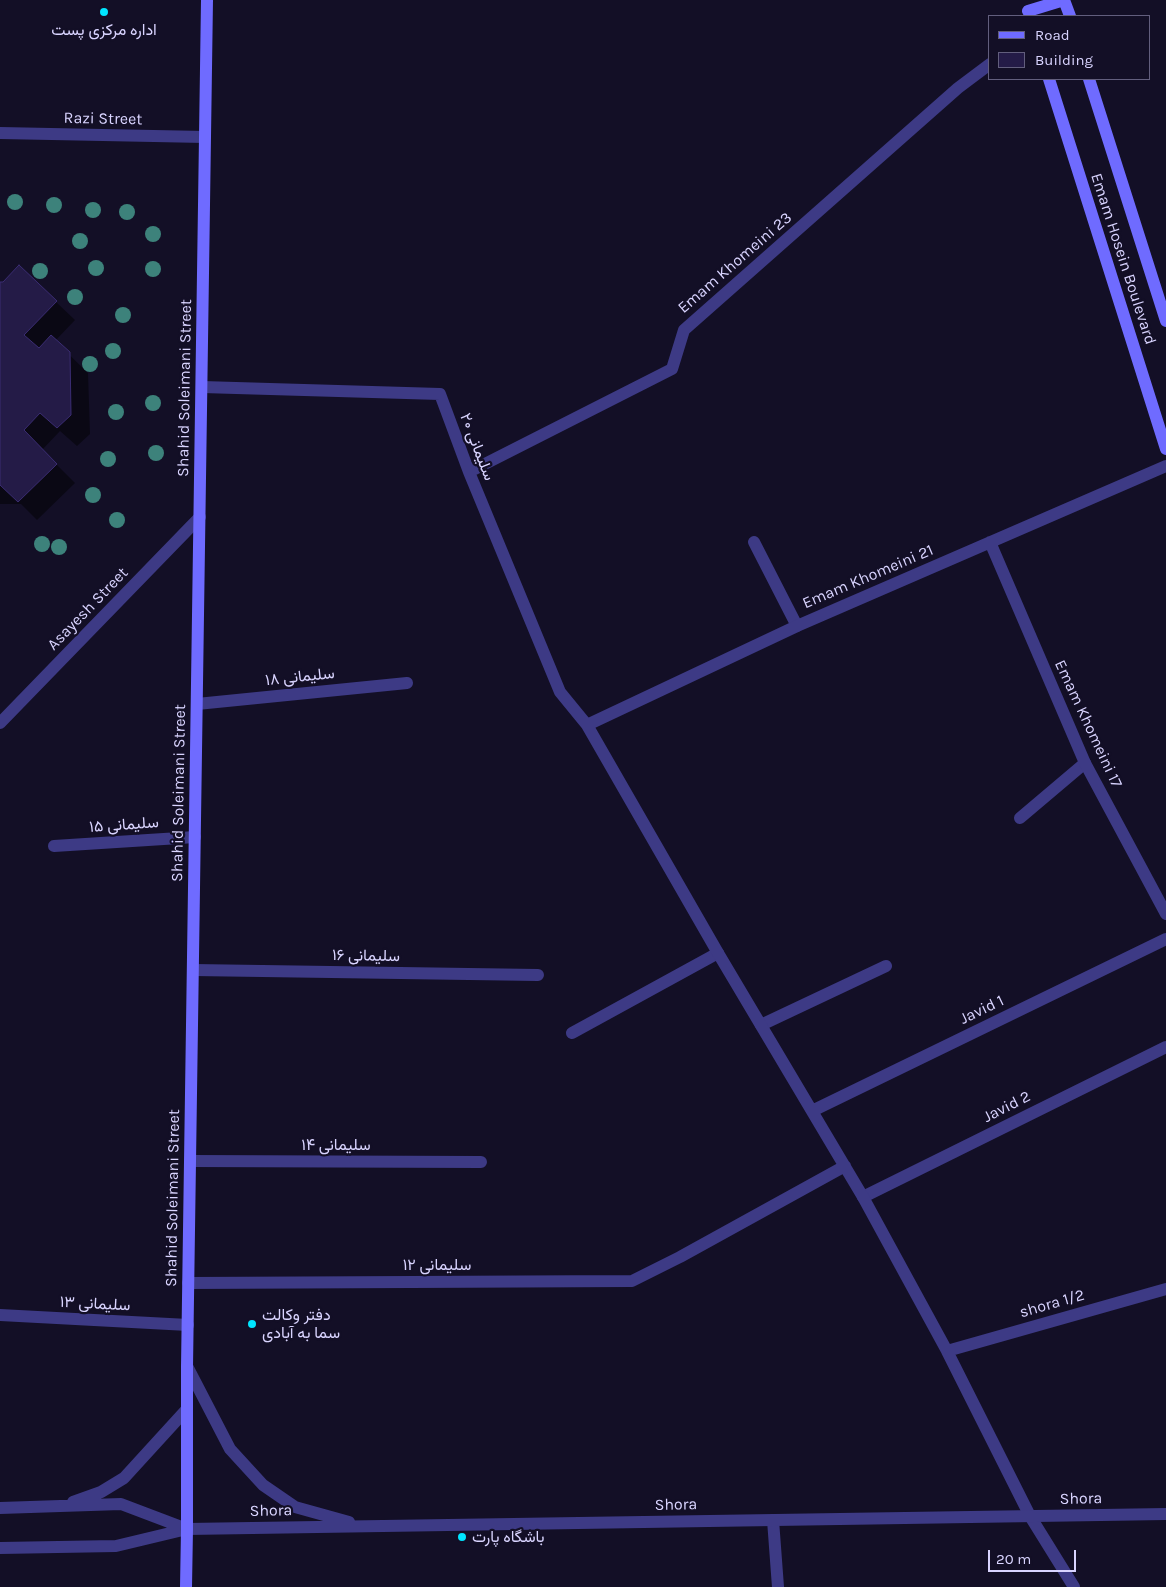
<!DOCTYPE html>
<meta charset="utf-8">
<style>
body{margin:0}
#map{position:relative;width:1166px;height:1587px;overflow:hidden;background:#130f26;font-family:Karla,sans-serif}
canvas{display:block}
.legend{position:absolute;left:988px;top:15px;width:162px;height:65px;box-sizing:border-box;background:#130f26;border:1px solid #625e7d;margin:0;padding:6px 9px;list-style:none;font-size:15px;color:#d9d4ff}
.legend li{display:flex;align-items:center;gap:10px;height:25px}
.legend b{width:25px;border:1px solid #625e7d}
.scale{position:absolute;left:988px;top:1550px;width:88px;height:22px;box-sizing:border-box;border:2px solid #d9d4ff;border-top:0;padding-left:6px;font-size:15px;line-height:18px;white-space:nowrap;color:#d9d4ff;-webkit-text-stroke:4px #130f26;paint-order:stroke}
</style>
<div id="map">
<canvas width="1166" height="1587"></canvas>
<ul class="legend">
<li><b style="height:6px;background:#6f6bff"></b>Road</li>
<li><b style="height:14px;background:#241b47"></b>Building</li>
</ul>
<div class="scale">20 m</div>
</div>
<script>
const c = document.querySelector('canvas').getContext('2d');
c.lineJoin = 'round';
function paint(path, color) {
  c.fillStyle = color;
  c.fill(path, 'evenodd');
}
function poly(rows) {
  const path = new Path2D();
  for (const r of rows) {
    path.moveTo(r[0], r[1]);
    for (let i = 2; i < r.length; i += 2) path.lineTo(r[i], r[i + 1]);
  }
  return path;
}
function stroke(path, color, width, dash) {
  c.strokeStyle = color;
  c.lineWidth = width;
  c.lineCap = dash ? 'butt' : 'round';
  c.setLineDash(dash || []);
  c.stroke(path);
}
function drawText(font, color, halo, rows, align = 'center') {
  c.font = font + ' Karla,Vazirmatn,sans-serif';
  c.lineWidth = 4.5;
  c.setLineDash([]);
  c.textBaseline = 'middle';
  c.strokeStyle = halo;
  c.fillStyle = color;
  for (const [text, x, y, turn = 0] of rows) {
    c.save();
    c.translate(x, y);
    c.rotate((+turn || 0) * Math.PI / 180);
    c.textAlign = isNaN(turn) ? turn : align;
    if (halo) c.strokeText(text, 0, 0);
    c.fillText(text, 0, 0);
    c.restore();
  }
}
const shadow = poly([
 [0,283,56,302,75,320,55,341,88,373,90,434,77,446,60,431,42,450,75,483,37,520,21,504,0,504]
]);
const building = poly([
 [19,265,57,301,24,335,39,348,51,335,70,352,71,415,57,428,40,413,24,430,57,464,18,502,0,485,0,282,3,282,19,265]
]);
const service = poly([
 [754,542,797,626],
 [197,704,407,683],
 [1020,818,1085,763],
 [54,846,195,837],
 [193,970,538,975],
 [761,1025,886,966],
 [572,1033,718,953],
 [190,1161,481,1162],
 [863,1197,1166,1047],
 [0,1315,188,1325]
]);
const minor = poly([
 [0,133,205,137],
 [202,387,440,394,469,472,560,692,587,725,718,953,863,1197,947,1351,1030,1516,1074,1587],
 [469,472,672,369,684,330,958,88,990,64],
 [990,542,1085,763,1166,914],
 [587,725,797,626,1166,466],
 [812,1111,1166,939],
 [188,1283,632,1281,680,1257,845,1166],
 [947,1351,1166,1289],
 [773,1520,778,1587]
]);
const tertiary = poly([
 [0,723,200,517],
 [187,1366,230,1449,263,1485,295,1507,349,1522],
 [73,1502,101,1492,124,1478,187,1409],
 [0,1508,121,1504,187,1529],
 [0,1548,116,1546,187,1529,1166,1514]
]);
const secondary = poly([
 [1064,0,1070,16],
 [1028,11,1064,0],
 [1049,79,1166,449],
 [1089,79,1166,321],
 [186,1587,187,1529,187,1366,207,0]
]);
const trees = [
 [15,202],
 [54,205],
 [93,210],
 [127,212],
 [153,234],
 [80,241],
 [96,268],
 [153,269],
 [40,271],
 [75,297],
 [123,315],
 [113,351],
 [90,364],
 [153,403],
 [116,412],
 [156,453],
 [108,459],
 [93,495],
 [117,520],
 [42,544],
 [59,547]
];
const markers = [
 [104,12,5,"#00e5ff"],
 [252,1324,5,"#00e5ff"],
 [462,1537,5,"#00e5ff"]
];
const poiNames = [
 ["اداره مرکزی پست",104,30,"center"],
 ["دفتر وکالت",262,1315],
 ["سما به آبادی",262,1333],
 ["باشگاه پارت",472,1537]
];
const streetNames = [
 ["Razi Street",103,119,1],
 ["Emam Hosein Boulevard",1123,259,72],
 ["Emam Khomeini 23",735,263,-41],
 ["Shahid Soleimani Street",185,388,-89],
 ["سلیمانی ۲۰",477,447,69],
 ["Emam Khomeini 21",868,577,-23],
 ["Asayesh Street",88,609,-46],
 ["سلیمانی ۱۸",300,677,-6],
 ["Emam Khomeini 17",1088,724,65],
 ["Shahid Soleimani Street",179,793,-89],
 ["سلیمانی ۱۵",124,825,-4],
 ["سلیمانی ۱۶",366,956,1],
 ["Javid 1",982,1010,-26],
 ["Javid 2",1007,1107,-27],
 ["سلیمانی ۱۴",336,1145],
 ["Shahid Soleimani Street",173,1198,-89],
 ["سلیمانی ۱۲",437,1265],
 ["سلیمانی ۱۳",95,1304,3],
 ["shora 1/2",1052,1304,-16],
 ["Shora",1081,1499,-1],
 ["Shora",676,1505,-1],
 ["Shora",271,1511,-1]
];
paint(shadow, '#0007');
paint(building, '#241b47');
stroke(building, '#3b2d73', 1);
stroke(service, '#3d3a85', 12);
stroke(minor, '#3d3a85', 12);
stroke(tertiary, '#3d3a85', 12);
stroke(secondary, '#6f6bff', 12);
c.fillStyle = '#3d827b';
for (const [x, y] of trees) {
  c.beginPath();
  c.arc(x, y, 8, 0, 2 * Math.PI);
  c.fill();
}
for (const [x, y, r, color] of markers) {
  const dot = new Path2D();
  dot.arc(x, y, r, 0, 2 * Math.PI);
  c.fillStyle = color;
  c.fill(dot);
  stroke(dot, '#130f26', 2);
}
drawText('16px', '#d9d4ff', '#130f26', poiNames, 'left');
drawText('16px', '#d9d4ff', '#130f26', streetNames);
</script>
